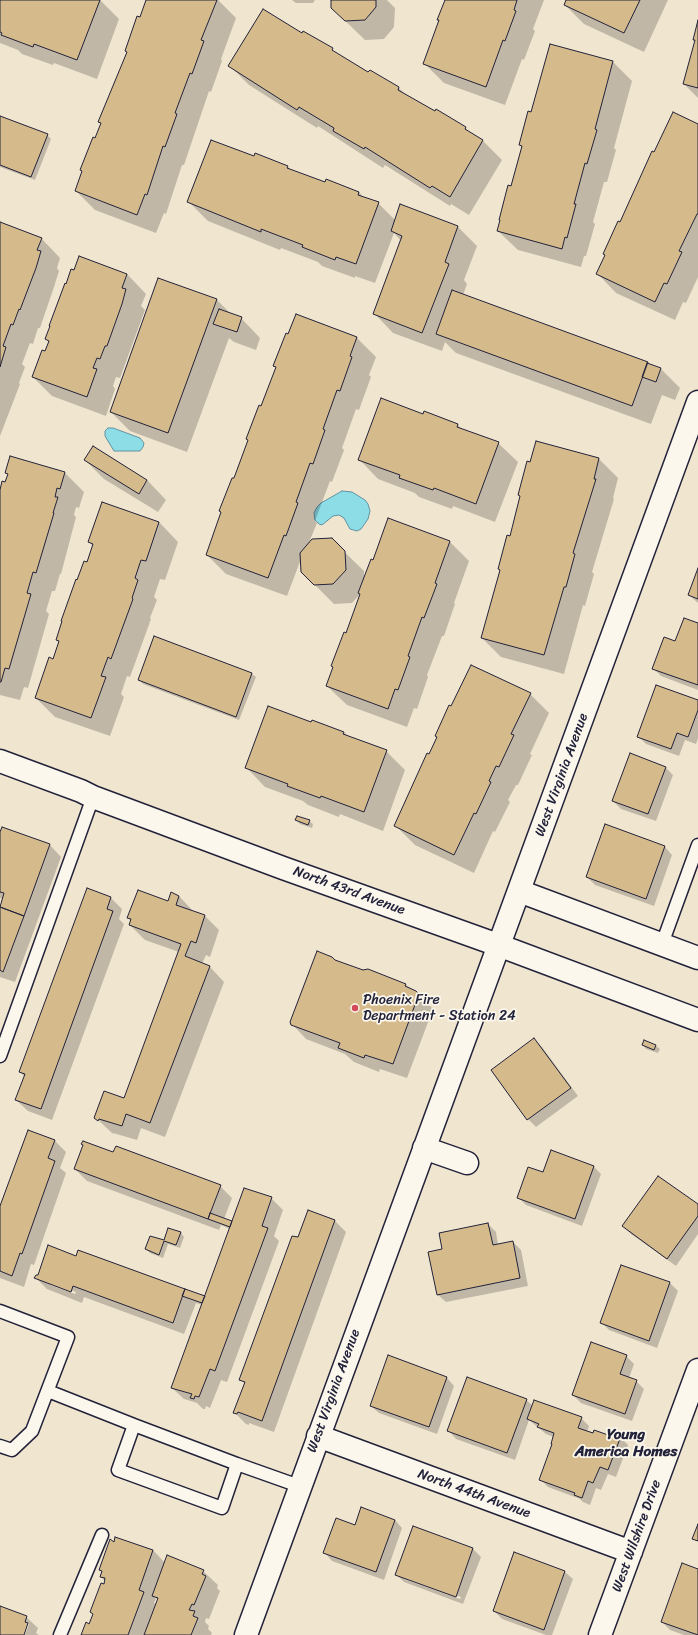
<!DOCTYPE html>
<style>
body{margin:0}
canvas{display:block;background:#f0e5cf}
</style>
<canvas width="698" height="1635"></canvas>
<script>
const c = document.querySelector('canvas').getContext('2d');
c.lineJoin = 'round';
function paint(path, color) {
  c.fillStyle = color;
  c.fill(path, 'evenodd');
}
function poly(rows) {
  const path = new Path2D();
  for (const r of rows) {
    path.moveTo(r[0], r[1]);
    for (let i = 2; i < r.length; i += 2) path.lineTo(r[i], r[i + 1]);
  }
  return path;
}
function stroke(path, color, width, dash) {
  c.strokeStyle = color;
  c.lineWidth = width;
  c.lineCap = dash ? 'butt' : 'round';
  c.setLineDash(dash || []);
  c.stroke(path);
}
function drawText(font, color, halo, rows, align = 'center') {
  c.font = font + ' Sriracha,sans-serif';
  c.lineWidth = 3.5;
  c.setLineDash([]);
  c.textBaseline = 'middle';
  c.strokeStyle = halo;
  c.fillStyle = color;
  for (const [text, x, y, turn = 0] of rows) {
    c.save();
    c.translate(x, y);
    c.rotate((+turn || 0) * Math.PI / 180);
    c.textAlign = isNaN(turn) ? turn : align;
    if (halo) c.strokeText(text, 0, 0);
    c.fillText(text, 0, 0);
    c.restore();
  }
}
const water = poly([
 [108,428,113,428,140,438,144,443,143,447,140,451,114,451,105,436,105,431,108,428],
 [342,491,352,492,365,500,368,504,370,511,368,519,361,529,357,531,350,529,344,518,339,515,333,516,322,525,319,524,315,520,314,513,317,507,321,503,342,491]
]);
const shadow = poly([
 [0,0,100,0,119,19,97,79,54,63,53,65,22,54,18,50,0,43],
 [147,0,218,0,236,18,221,59,222,61,211,92,209,91,184,165,182,165,166,214,164,213,156,233,95,210,76,191,101,124,99,122,127,53,126,51],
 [292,0,315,0,313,3,296,3],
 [332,0,387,0,395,8,394,27,384,39,365,40,332,8],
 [446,0,544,0,533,29,535,31,524,60,522,59,505,105,444,83,425,64],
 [567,0,668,0,644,52,584,24,565,5],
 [698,24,698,98,684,84,695,41,694,39],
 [302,34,332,49,338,55,369,73,370,71,399,88,406,95,465,128,472,134,483,141,502,160,469,215,451,204,450,206,385,165,383,168,318,126,317,128,249,85,230,66],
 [551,45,613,62,632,81,614,148,616,150,607,182,604,182,593,222,595,224,586,256,584,256,581,267,518,250,498,231,522,147,520,145,532,113],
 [0,117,47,135,51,139,35,180,0,167],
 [698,125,698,277,686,303,683,302,675,320,616,293,597,273,654,154],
 [254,157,287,166,292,171,325,184,359,192,364,198,378,203,395,220,458,227,477,246,464,280,467,284,463,295,661,369,680,388,675,400,662,395,651,424,456,353,445,342,442,351,393,333,374,313,401,241,394,233,375,283,355,276,355,278,322,266,318,262,281,248,280,250,208,221,189,202],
 [0,223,41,238,60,258,57,268,59,271,54,287,40,328,38,328,33,344,30,343,22,364,25,367,19,383,20,384,0,436],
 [127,274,146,294,141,306,145,310,120,378,116,377,113,386,115,389,106,416,52,396,33,377,49,342,47,339],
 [217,300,232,315,241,318,260,338,256,350,234,342,229,338,187,452,130,431,111,412],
 [296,315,357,338,376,357,369,375,371,377,359,410,356,409,342,448,344,450,332,482,330,481,315,521,317,523,308,545,331,539,364,571,364,580,450,542,469,561,454,603,455,604,444,636,442,636,427,675,428,677,417,709,414,708,407,727,347,705,327,686,362,592,352,603,334,604,302,572,301,559,287,596,226,574,207,555,276,368,274,366],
 [423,415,458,425,462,430,498,443,518,462,495,522,453,506,452,509,419,497,415,493,378,479,359,459],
 [536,442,599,459,618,478,613,498,614,499,592,572,594,574,585,606,583,605,564,674,501,657,482,638,500,571,499,569,510,537],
 [85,460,147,480,166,500,158,512,104,479],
 [6,473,65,473,84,492,79,508,76,507,74,515,76,517,61,574,60,574,55,591,52,591,46,611,49,614,28,688,24,687,20,700,0,695,0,493,8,475],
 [159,522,178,542,165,580,160,579,154,597,157,600,150,618,151,619,130,677,127,676,121,694,124,697,110,736,55,717,36,698,54,660,60,642,57,639,78,581,87,563,93,546,89,542],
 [698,571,698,603,689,595],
 [698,624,698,690,661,676,653,668,676,642],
 [154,637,252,674,256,677,239,720,143,684,139,680],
 [530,694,549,713,530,754,532,755,518,785,516,785,508,800,510,802,495,832,493,831,474,873,415,845,396,826,438,738,436,736],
 [698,701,698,738,696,744,685,740,679,756,646,744,638,736],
 [312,721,344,732,349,737,386,751,405,770,383,831,340,814,339,817,308,805,303,801,265,787,246,767,312,723],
 [665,767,673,775,656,821,621,809,613,801],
 [296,820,309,821,313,824,312,828,300,824],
 [0,834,50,845,61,857,15,982,0,977,0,908,3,899,0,898],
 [665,847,672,855,654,906,595,885,587,877],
 [87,889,111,898,122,909,119,919,124,924,52,1120,28,1111,16,1100,25,1077,20,1072],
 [179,896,193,911,205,916,219,930,210,957,206,955,202,964,210,967,224,982,165,1137,141,1128,137,1140,113,1133,113,1134,95,1117,124,1099,179,952,145,940,130,925,132,921,128,918,169,902],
 [368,970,406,985,416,992,433,1009,407,1078,380,1069,379,1072,354,1062,345,1054,306,1039,292,1024,363,971],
 [534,1039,542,1047,578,1096,536,1127,528,1119],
 [645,1041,656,1046,660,1049,658,1053,646,1049,643,1045],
 [29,1131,55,1141,66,1152,60,1168,66,1173,34,1265,31,1264,24,1287,0,1278,0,1209],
 [114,1153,220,1186,232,1198,224,1219,233,1222,271,1198,283,1210,274,1236,279,1241,227,1382,221,1380,210,1408,206,1406,205,1409,203,1409,197,1403,184,1399,172,1388,202,1305,196,1303,184,1334,84,1297,82,1303,47,1289,36,1278,77,1257,205,1297,230,1229,221,1225,219,1230,87,1181,75,1169],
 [50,1283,76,1292,75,1294,50,1285],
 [593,1166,601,1174,582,1226,526,1205,518,1197,543,1173],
 [698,1205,698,1234,676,1266,631,1234,623,1226],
 [309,1211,335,1221,346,1232,274,1432,249,1423,249,1425,246,1424,234,1412,245,1384,240,1379],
 [488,1224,496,1232,498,1245,513,1242,521,1250,528,1286,446,1302,438,1295,443,1250],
 [169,1229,181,1233,184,1237,180,1248,168,1244,163,1258,150,1253,146,1249,150,1237,164,1241],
 [622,1266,670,1283,678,1291,657,1348,609,1330,601,1322],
 [626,1356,634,1364,629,1378,636,1381,644,1389,632,1421,581,1403,573,1395],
 [447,1378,454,1386,437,1434,379,1413,371,1406],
 [526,1400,533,1406,581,1418,589,1426,587,1432,611,1437,620,1437,628,1445,616,1477,608,1474,601,1490,596,1488,590,1505,583,1502,580,1499,548,1487,540,1479,553,1445,554,1437,546,1434,529,1420,515,1460,456,1439,449,1431],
 [395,1520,402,1528,384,1580,332,1561,325,1553,355,1526],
 [115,1543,153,1550,165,1563,203,1571,218,1585,217,1588,220,1591,209,1619,206,1618,205,1622,209,1626,208,1629,212,1633,211,1635,82,1635,90,1625,105,1581,101,1577,103,1572,100,1570],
 [156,1598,158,1601,157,1605,154,1603],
 [473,1549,481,1557,463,1604,404,1582,396,1574],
 [404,1577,461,1597,460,1599,404,1579],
 [515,1553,565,1572,573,1579,552,1635,546,1635,502,1619,494,1611],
 [698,1570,698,1635,684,1635,670,1630,662,1622],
 [0,1607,26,1617,38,1628,36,1633,39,1635,25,1635,29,1624,27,1622,22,1635,0,1635]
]);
const building = poly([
 [0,0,100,0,77,60,34,44,33,47,1,35,2,33,0,32,0,0],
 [146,0,217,0,201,40,204,41,192,74,190,73,175,113,177,114,165,147,163,146,147,195,145,194,137,215,75,191,82,171,80,170,93,137,95,138,101,123,98,122,127,52,125,51,137,16,140,17,146,0],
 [331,0,376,0,376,7,365,20,345,21,331,8,331,0],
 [445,0,517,0,514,10,516,11,505,41,503,40,486,87,423,64,439,20,437,20,445,0],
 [566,0,640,0,624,33,564,5,566,0],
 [263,9,302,33,303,31,333,48,332,50,368,72,370,70,399,87,398,90,435,111,436,109,466,127,465,129,483,140,450,197,432,186,430,188,365,147,364,149,333,131,334,128,299,107,297,110,228,66,263,9],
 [698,20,698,88,683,84,695,40,693,40,698,20],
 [550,44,613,61,595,129,597,130,587,164,585,163,574,204,576,204,567,238,565,237,562,249,497,231,500,220,499,220,508,185,511,186,522,146,519,145,528,111,531,112,550,44],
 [673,112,698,124,698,214,697,214,679,251,682,252,667,284,664,283,655,302,596,274,605,255,603,254,618,221,620,222,652,151,654,152,673,112],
 [0,116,48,134,31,177,0,165,0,116],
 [211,140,254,156,255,153,288,166,287,168,325,182,326,179,359,192,358,195,379,202,356,264,336,257,335,260,302,247,303,245,261,229,261,232,187,202,211,140],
 [400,204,458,226,445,262,449,264,422,333,373,314,402,236,391,231,400,204],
 [0,222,42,238,37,250,41,251,36,268,20,310,19,309,13,325,11,324,3,346,6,347,0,367,0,222],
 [79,256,127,274,122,288,126,289,122,304,107,346,105,346,100,359,97,358,93,368,97,369,87,397,32,377,42,350,45,351,49,341,45,339,50,326,49,326,65,283,66,284,71,269,74,270,79,256],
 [158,278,217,299,168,433,110,412,158,278],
 [452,290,648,362,632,406,436,334,452,290],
 [219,309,242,317,237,332,213,324,219,309],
 [296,314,357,337,350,356,352,357,340,391,337,390,323,429,325,430,313,464,310,463,296,502,298,503,286,536,284,535,268,578,206,555,221,512,219,511,232,478,234,478,248,440,246,439,259,405,261,406,276,367,273,366,286,333,288,334,296,314],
 [647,363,661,368,656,382,642,377,647,363],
 [381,398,423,414,424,411,458,424,457,427,499,442,476,504,434,488,433,490,399,478,400,475,358,460,381,398],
 [536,441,599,458,594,479,596,479,573,553,575,554,566,587,564,587,544,655,481,638,500,570,498,569,507,535,510,536,520,496,518,495,527,461,530,462,536,441],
 [93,446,147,480,139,494,84,460,93,446],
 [10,456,65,472,60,489,57,488,55,497,58,497,53,513,54,513,36,573,33,572,27,593,31,594,9,669,5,668,1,682,0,682,0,490,2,481,5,482,8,474,5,473,10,456],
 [102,502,159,522,146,561,141,560,135,578,138,580,132,598,133,599,111,659,108,657,101,676,106,677,91,718,35,698,49,657,53,659,59,641,56,640,62,621,61,621,76,579,77,580,84,561,87,562,93,544,88,542,102,502],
 [388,518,450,541,435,583,437,584,424,618,422,617,408,656,410,657,398,690,395,689,388,709,326,686,333,667,331,666,344,632,346,633,360,594,358,593,371,559,373,560,388,518],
 [332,538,345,551,346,570,333,584,314,585,301,572,300,553,312,539,332,538],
 [698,568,698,599,688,595,698,568],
 [684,618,698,623,698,685,652,669,664,637,675,641,684,618],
 [154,636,252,673,236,717,138,680,154,636],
 [471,665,531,693,511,734,514,735,499,767,496,766,489,781,491,782,476,814,474,813,454,855,394,826,427,753,429,754,437,737,435,736,449,705,451,706,471,665],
 [656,685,698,700,698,710,688,737,677,733,671,749,637,737,656,685],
 [268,706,311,722,312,720,344,732,343,734,387,750,364,812,321,796,320,798,287,786,288,784,245,768,268,706],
 [630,753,666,767,648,814,612,801,630,753],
 [297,816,310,820,308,825,295,820,297,816],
 [605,824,665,846,646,899,586,877,605,824],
 [2,827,50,844,24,916,0,907,4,893,0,892,0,832,2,827],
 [87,888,111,897,107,909,113,911,41,1109,15,1100,25,1074,19,1072,87,888],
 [138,890,168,901,171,892,179,896,176,905,205,915,196,943,191,941,185,956,210,966,150,1123,126,1114,122,1126,99,1119,98,1121,94,1118,104,1091,124,1098,181,944,129,925,131,919,127,918,138,890],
 [0,907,24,916,3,972,0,970,0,907],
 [317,951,332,957,335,960,363,970,368,969,406,984,405,986,416,991,419,994,393,1064,365,1055,364,1058,338,1048,340,1043,291,1025,290,1022,317,951],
 [534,1038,571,1088,527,1120,491,1070,534,1038],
 [644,1040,656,1045,654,1050,642,1045,644,1040],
 [28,1130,55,1140,48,1158,55,1161,22,1254,20,1253,12,1276,0,1271,0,1206,28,1130],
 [83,1141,113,1152,116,1146,221,1185,208,1219,74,1169,83,1145,81,1144,83,1141],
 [551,1150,594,1166,575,1219,517,1198,528,1167,543,1172,551,1150],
 [658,1176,698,1204,698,1216,667,1259,622,1226,658,1176],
 [244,1188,272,1197,262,1226,268,1228,215,1371,210,1369,199,1397,195,1396,194,1399,190,1398,192,1394,171,1388,244,1188],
 [308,1210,335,1220,262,1421,238,1412,237,1414,233,1413,245,1382,239,1380,292,1236,298,1237,308,1210],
 [210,1213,232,1221,230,1227,208,1219,210,1213],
 [488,1223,493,1245,513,1241,520,1278,437,1295,428,1252,442,1249,439,1233,488,1223],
 [168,1228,181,1232,176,1245,164,1241,159,1255,145,1249,150,1236,164,1240,168,1228],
 [48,1245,76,1256,78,1250,185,1289,173,1323,73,1286,71,1292,34,1278,36,1275,38,1275,48,1245],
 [621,1265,670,1282,649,1341,600,1323,621,1265],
 [185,1289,205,1296,202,1303,182,1296,185,1289],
 [591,1342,627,1355,620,1374,637,1380,625,1414,572,1395,591,1342],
 [388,1355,447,1377,429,1427,370,1406,388,1355],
 [467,1377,527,1399,507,1453,447,1431,467,1377],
 [534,1400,582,1417,578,1428,593,1433,594,1430,611,1436,612,1433,621,1436,608,1470,600,1467,593,1483,588,1481,582,1498,574,1495,575,1493,539,1480,552,1444,551,1444,554,1433,537,1427,539,1424,527,1419,534,1400],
 [361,1507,395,1520,376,1572,323,1553,336,1518,355,1525,361,1507],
 [698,1524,698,1541,692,1539,698,1524],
 [413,1526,473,1548,456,1597,395,1575,413,1526],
 [115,1537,153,1550,139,1590,144,1592,128,1635,81,1635,86,1622,89,1624,93,1614,90,1612,101,1583,104,1584,105,1578,100,1577,102,1571,99,1570,110,1539,114,1542,115,1537],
 [514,1552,565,1571,544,1630,493,1611,514,1552],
 [167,1555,204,1570,202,1574,206,1576,194,1605,192,1604,189,1610,195,1611,193,1616,198,1618,191,1635,144,1635,158,1598,152,1596,167,1555],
 [682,1563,698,1569,698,1635,661,1622,682,1563],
 [0,1606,27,1616,25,1622,28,1623,24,1635,0,1635,0,1606]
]);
const lane = poly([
 [662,944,698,845],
 [0,1056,93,797],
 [0,1311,68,1337,32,1431,12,1450,0,1446],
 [48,1391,134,1425],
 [237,1464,134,1425,118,1470,222,1508,237,1464,299,1486],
 [60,1635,102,1535]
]);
const street = poly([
 [519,891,698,958],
 [424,1148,467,1163],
 [318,1436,631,1552],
 [246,1635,698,402],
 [600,1635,698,1370]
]);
const secondary = poly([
 [0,761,81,791,93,797,283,868,498,945,698,1020]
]);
const markers = [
 [355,1008,4,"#d1495b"]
];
const streetNames = [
 ["West Virginia Avenue",562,775,-70],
 ["North 43rd Avenue",349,891,20],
 ["West Virginia Avenue",334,1391,-70],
 ["North 44th Avenue",474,1494,20],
 ["West Wilshire Drive",637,1536,-70]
];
const poiNames = [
 ["Phoenix Fire",363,1000],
 ["Department - Station 24",363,1016]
];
const neighbourhoodNames = [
 ["Young",626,1435],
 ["America Homes",626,1452]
];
paint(water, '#8ddde7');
stroke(water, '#6292a2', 1);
paint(shadow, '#0003');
paint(building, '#d5bb8b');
stroke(building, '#22223b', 1);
stroke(lane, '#22223b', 15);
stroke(street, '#22223b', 25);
stroke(secondary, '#22223b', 25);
stroke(lane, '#fbf7ec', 12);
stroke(street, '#fbf7ec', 22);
stroke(secondary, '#fbf7ec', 22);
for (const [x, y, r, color] of markers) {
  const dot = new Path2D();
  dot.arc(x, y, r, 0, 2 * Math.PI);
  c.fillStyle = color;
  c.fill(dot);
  stroke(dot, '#fbf7ec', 1.5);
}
drawText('14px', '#22223b', '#fbf7ec', streetNames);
drawText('14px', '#22223b', '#fbf7ec', poiNames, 'left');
drawText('bold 15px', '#22223b', '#fbf7ec', neighbourhoodNames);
</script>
